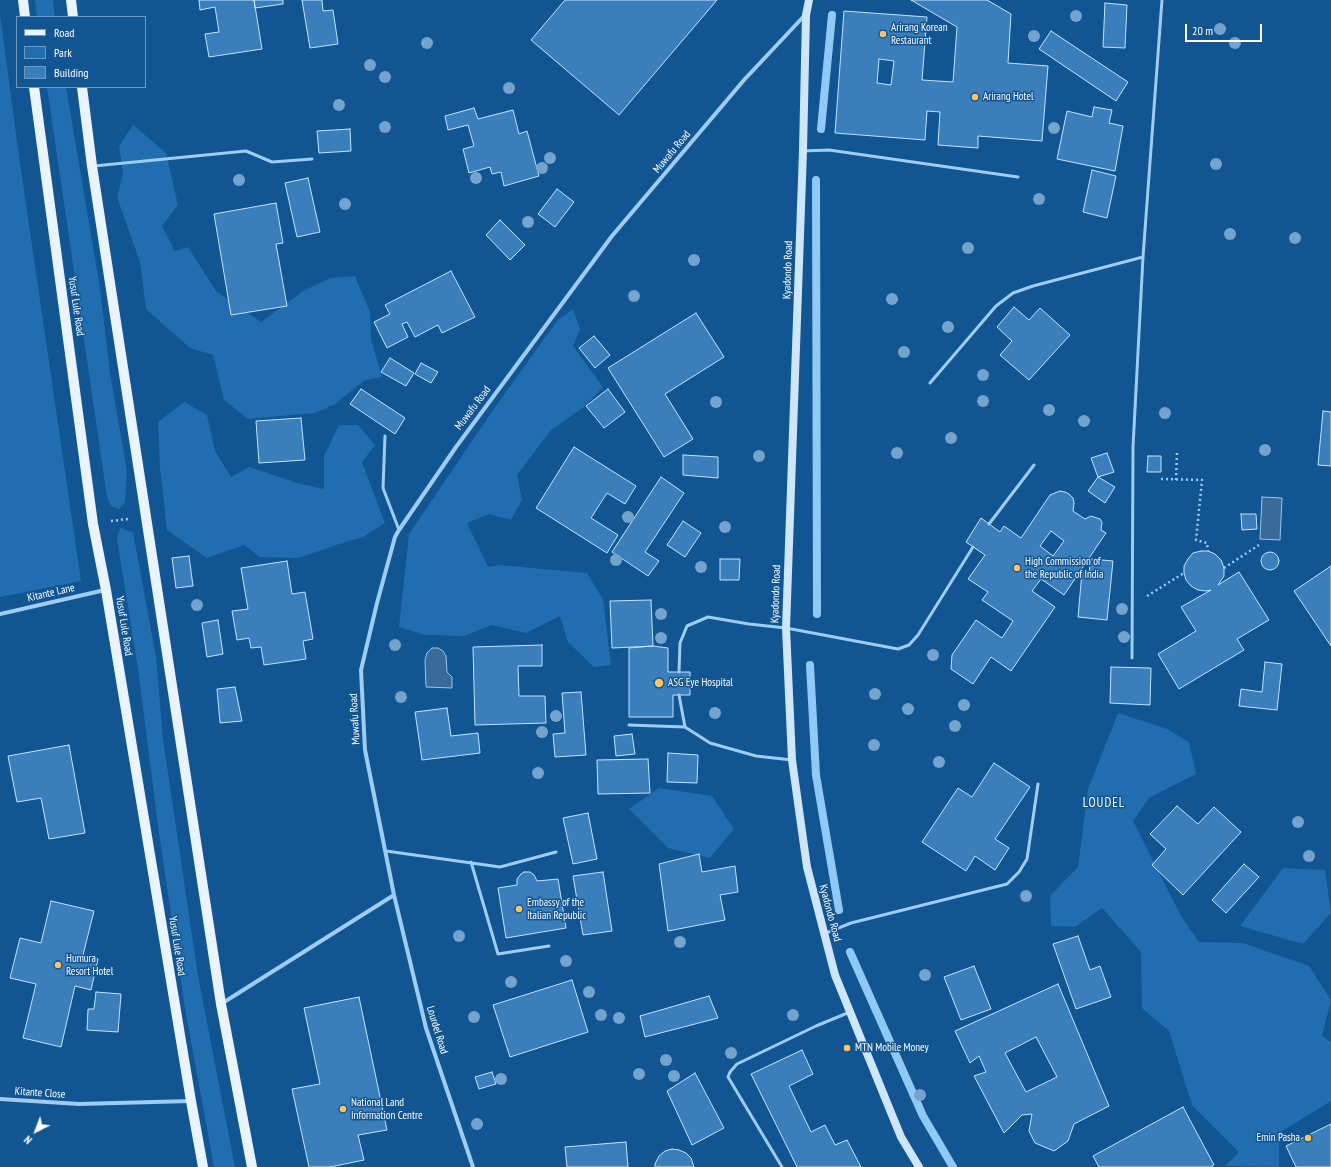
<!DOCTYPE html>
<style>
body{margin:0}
#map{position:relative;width:1331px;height:1167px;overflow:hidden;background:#115592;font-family:"PT Sans Narrow",sans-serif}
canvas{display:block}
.legend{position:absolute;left:16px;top:16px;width:130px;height:72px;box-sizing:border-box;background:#115592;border:1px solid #7099be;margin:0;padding:5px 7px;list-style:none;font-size:12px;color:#fff}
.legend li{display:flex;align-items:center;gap:8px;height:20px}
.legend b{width:20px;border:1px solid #7099be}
.north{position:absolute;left:16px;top:1111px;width:40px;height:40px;-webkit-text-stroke:3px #115592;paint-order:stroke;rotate:222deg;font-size:11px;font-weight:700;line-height:16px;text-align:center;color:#fff}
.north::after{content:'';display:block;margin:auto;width:14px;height:18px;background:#fff;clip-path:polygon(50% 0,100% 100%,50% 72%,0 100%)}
.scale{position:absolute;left:1185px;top:24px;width:77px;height:18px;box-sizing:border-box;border:2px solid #fff;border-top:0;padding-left:5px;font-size:12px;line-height:14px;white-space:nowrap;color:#fff;-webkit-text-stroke:3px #115592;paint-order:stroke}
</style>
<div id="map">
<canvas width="1331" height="1167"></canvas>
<ul class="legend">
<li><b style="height:5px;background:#eaf4ff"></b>Road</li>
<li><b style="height:11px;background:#206db0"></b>Park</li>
<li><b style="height:11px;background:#3a7fbb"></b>Building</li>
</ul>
<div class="north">N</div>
<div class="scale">20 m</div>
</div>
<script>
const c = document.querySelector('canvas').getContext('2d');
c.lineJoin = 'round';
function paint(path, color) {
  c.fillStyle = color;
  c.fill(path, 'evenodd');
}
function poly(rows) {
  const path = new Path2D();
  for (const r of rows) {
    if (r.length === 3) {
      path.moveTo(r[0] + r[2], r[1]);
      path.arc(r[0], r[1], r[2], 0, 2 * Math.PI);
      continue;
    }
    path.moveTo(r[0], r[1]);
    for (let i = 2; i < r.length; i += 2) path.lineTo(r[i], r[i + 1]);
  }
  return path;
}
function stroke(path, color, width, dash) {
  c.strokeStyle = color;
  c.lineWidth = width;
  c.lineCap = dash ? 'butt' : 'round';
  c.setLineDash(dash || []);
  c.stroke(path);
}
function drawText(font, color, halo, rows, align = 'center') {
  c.font = font + ' "PT Sans Narrow",sans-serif';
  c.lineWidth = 3;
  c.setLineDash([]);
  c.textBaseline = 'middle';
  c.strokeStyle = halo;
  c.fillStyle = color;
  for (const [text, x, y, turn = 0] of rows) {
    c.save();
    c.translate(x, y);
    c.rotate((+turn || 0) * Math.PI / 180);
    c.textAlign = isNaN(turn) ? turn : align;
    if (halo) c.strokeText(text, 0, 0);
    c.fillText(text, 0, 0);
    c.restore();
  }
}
const green = poly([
 [35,0,53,0,55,17,37,17],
 [0,14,19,156,81,581,0,597],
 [47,87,66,87,100,288,110,373,127,471,125,502,119,509,111,506,107,497],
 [133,125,166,153,178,205,162,226,175,251,188,247,216,291,261,322,303,291,330,278,355,276,370,312,371,339,382,377,365,380,335,404,315,413,248,419,224,400,213,355,190,348,146,309,140,262,117,197,123,173,119,146],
 [573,309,580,329,573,346,603,387,584,407,551,430,517,475,522,500,511,520,489,514,467,523,488,567,499,565,587,573,603,599,611,665,594,667,568,642,560,616,526,633,492,625,464,636,425,635,399,627,409,534,493,410,557,321],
 [184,402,207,415,215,451,231,477,249,467,301,484,324,489,324,456,339,425,358,425,375,445,362,462,385,523,363,537,336,545,299,558,260,557,244,545,207,558,167,530,160,468,158,422],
 [120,528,133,532,156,657,163,739,198,976,235,1167,214,1167,185,1009,159,833,138,669,117,539],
 [1118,713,1167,729,1189,742,1196,774,1149,798,1133,821,1181,916,1199,942,1243,943,1309,966,1331,1000,1322,1036,1331,1042,1331,1101,1279,1133,1279,1167,1225,1166,1239,1152,1192,1105,1169,1031,1142,1008,1141,952,1102,908,1075,927,1051,926,1050,896,1078,867,1088,789],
 [659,788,712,796,734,829,710,858,668,848,629,809],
 [1283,868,1325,870,1331,913,1303,944,1240,926]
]);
const water = poly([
 [1262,497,1282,498,1280,540,1260,539,1262,497],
 [432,648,438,648,443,651,446,656,447,672,452,677,452,688,426,687,425,660,427,653,432,648]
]);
const stream = poly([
 [821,129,832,15],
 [816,180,817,614],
 [810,665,816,775,839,910],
 [850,952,923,1116,953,1167]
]);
const building = poly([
 [199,0,254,0,262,49,209,57,205,34,219,32,215,7,200,10,199,0],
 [254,0,283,0,283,4,255,8,254,0],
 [302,0,322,0,323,11,333,10,338,44,310,48,302,0],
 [565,0,717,0,619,115,531,40,565,0],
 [911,0,987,0,1011,14,1008,63,1048,66,1042,141,978,136,978,148,938,145,940,112,927,111,925,140,835,133,844,11,927,17,922,80,953,82,957,27,911,0],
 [879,59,894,61,891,85,877,83,879,59],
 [1105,3,1127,5,1125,48,1103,47,1105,3],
 [1051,31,1128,82,1116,101,1039,49,1051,31],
 [1094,107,1112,110,1109,123,1123,126,1115,171,1057,159,1067,111,1092,117,1094,107],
 [474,108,478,119,513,110,519,134,527,131,539,176,504,186,501,172,492,174,490,167,469,173,463,149,474,146,468,125,448,130,445,116,474,108],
 [350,129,351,151,319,153,317,131,350,129],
 [1092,170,1116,176,1107,218,1083,212,1092,170],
 [308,178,320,232,297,237,285,183,308,178],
 [557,189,574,202,555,227,538,214,557,189],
 [276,203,283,243,276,244,287,306,231,315,214,214,276,203],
 [500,220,525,245,510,260,486,235,500,220],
 [451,271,475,317,442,333,438,325,415,337,407,322,402,324,408,337,387,348,374,322,390,314,385,305,451,271],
 [1014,307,1029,320,1040,308,1070,335,1029,380,1000,355,1012,341,997,327,1014,307],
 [696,313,724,357,665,394,693,439,664,457,608,368,696,313],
 [594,336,610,355,595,368,579,348,594,336],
 [390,358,414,373,406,386,381,372,390,358],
 [421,363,438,372,431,383,415,374,421,363],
 [361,389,405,418,395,434,350,404,361,389],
 [608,389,625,412,604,428,586,406,608,389],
 [1323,411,1331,412,1331,466,1318,465,1323,411],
 [301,418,305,460,259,463,256,421,301,418],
 [574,447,636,486,625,504,607,493,591,518,618,535,607,553,536,508,574,447],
 [1107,453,1114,472,1098,477,1091,458,1107,453],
 [683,455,718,457,718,478,683,475,683,455],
 [1148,456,1161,456,1161,472,1147,472,1148,456],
 [661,477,684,493,645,552,659,561,648,576,612,552,661,477],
 [1098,477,1115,487,1105,503,1088,491,1098,477],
 [1060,491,1065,492,1069,494,1073,498,1074,503,1073,511,1085,519,1091,516,1100,519,1102,522,1101,530,1106,533,1064,595,1041,579,1032,591,1055,607,1011,671,991,657,973,684,951,669,952,655,976,620,1002,638,1013,621,982,600,988,592,968,579,985,555,966,542,981,518,1000,532,1004,526,1021,538,1050,495,1060,491],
 [1051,531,1064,541,1053,556,1040,546,1051,531],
 [1241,514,1256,514,1257,529,1242,530,1241,514],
 [683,521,701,533,685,557,667,545,683,521],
 [1201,551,1208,551,1215,554,1221,560,1224,568,1224,576,1218,585,1239,572,1269,620,1237,639,1244,650,1179,689,1158,654,1196,631,1181,607,1211,590,1206,591,1198,590,1191,586,1186,580,1184,573,1184,566,1188,559,1193,553,1201,551],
 [1270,561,9],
 [189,556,193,586,176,588,172,558,189,556],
 [720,559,740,559,739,580,720,580,720,559],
 [1091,559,1113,561,1107,620,1078,617,1082,572,1089,573,1091,559],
 [287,561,292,594,305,592,313,639,303,641,306,659,264,665,261,647,251,648,249,638,237,640,232,611,248,609,241,568,287,561],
 [1331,566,1331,646,1294,591,1331,566],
 [651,600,653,646,612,648,610,601,651,600],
 [218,620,223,654,207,657,202,623,218,620],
 [542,645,542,666,518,666,519,696,545,696,546,723,475,725,473,647,542,645],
 [653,646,668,648,668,672,690,672,690,695,673,695,673,717,629,717,629,648,653,646],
 [1265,662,1282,664,1277,710,1239,706,1241,689,1262,692,1265,662],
 [1111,667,1151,668,1150,705,1110,703,1111,667],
 [235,687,242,721,220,723,217,689,235,687],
 [581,692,586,755,555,757,553,734,565,733,562,693,581,692],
 [447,708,451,736,478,733,480,753,422,760,415,712,447,708],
 [632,734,635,754,616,756,614,736,632,734],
 [69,745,85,833,49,839,41,798,17,802,8,756,69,745],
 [668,753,698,755,697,783,667,782,668,753],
 [648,759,650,793,598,794,597,760,648,759],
 [994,763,1030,787,995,839,1009,848,995,870,975,856,966,871,922,842,958,788,972,797,994,763],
 [1177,806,1198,824,1214,807,1241,832,1183,895,1152,865,1166,849,1150,834,1177,806],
 [588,813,597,859,573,864,563,818,588,813],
 [699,854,702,872,735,866,738,892,720,895,725,920,668,931,659,864,699,854],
 [1244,864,1259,877,1226,913,1212,900,1244,864],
 [524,872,530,872,534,875,537,881,558,879,566,928,506,938,498,888,517,885,517,879,521,874,524,872],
 [603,872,612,931,583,935,573,876,603,872],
 [51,901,94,911,83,955,98,959,91,990,75,986,61,1047,23,1038,36,984,10,978,20,938,41,943,51,901],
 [1078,936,1090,970,1100,966,1111,997,1076,1009,1053,944,1078,936],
 [974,966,991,1009,961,1020,944,977,974,966],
 [572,980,588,1032,510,1057,493,1005,572,980],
 [1058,984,1109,1106,1074,1124,1068,1141,1054,1151,1035,1143,1029,1131,1032,1114,1022,1115,1004,1133,974,1076,986,1072,979,1056,970,1063,955,1031,1058,984],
 [1036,1037,1057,1077,1026,1092,1005,1053,1036,1037],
 [96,992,121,994,118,1032,87,1030,88,1009,94,1009,96,992],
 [709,996,718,1018,645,1037,640,1016,709,996],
 [359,997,387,1130,358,1135,364,1160,330,1167,309,1167,292,1089,320,1084,304,1008,359,997],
 [802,1050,813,1074,789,1086,811,1132,825,1125,835,1145,847,1140,861,1167,797,1167,751,1074,802,1050],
 [492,1072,496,1084,479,1089,475,1077,492,1072],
 [695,1073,724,1128,692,1145,667,1091,695,1073],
 [1183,1107,1214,1165,1210,1167,1099,1167,1093,1156,1183,1107],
 [1331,1124,1331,1167,1296,1167,1286,1146,1331,1124],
 [626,1142,628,1167,567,1167,565,1147,626,1142],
 [672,1149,679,1150,686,1153,691,1158,694,1167,655,1167,655,1164,659,1156,665,1151,672,1149]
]);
const path = poly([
 [1161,479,1202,480,1196,540,1207,543,1208,551],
 [1176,480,1177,452],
 [111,521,128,519],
 [1224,568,1259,545],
 [1147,596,1184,573]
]);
const lane = poly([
 [803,151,829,150,1018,177],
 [94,166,246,151,272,162,312,159],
 [930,383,996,306,1013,293,1033,286,1143,257],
 [385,436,383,488,399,530],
 [989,524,1034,465],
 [1132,658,1133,447,1143,257,1162,0],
 [679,672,680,643,687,626,708,617,749,624,786,628,898,649,909,645,918,635,973,547],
 [679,695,685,727,710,743,756,756,792,760],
 [629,725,685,727],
 [386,851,500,867,556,852],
 [471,862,498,954,549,946],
 [826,933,851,923,1007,884,1019,872,1027,859,1038,784],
 [782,1167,728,1077,730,1072,737,1064,816,1026,850,1012]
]);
const street = poly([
 [0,614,105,590],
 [221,1004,394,895],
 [0,1099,79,1104,191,1101],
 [473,1167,426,1028,394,895,365,750,361,670,377,603,395,537,399,530,456,447,612,236,744,80,805,15]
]);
const secondary = poly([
 [809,0,806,15,803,151,786,628,792,760,807,867,835,975,901,1137,919,1167]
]);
const primary = poly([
 [23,0,25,17],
 [71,0,73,17],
 [34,87,93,524,106,590,191,1101,203,1167],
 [82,87,92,166,221,1004,252,1167]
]);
const trees = [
 [1076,16],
 [1220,29],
 [1034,36],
 [427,43],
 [1235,43],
 [370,65],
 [385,77],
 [509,88],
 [339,105],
 [385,127],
 [1054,128],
 [550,158],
 [1216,164],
 [542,168],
 [476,178],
 [239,180],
 [1039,199],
 [345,204],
 [528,222],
 [1230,234],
 [1295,238],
 [968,248],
 [694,260],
 [634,296],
 [892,299],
 [948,327],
 [904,352],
 [983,375],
 [983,401],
 [716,402],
 [1049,410],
 [1165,413],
 [1084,421],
 [951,438],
 [1265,450],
 [897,453],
 [759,456],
 [628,517],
 [725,527],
 [616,560],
 [701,567],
 [197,605],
 [1122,609],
 [661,614],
 [1124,637],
 [661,638],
 [395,645],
 [933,655],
 [875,694],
 [401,697],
 [964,705],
 [908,709],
 [715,713],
 [556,716],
 [955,726],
 [542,732],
 [874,745],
 [939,762],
 [538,773],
 [1298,822],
 [1309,856],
 [1026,896],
 [459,936],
 [680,942],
 [566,961],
 [925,975],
 [511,982],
 [589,992],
 [601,1015],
 [793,1015],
 [474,1017],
 [619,1018],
 [731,1053],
 [666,1060],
 [639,1074],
 [674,1076],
 [501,1079],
 [920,1095],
 [477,1124]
];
const markers = [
 [883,34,4,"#ffc360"],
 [975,97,4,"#ffc360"],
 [1017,568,4,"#ffc360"],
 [659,683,5,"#ffc360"],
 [519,909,4,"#ffc360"],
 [58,965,4,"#ffc360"],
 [847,1048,4,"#ffc360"],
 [343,1109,4,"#ffc360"],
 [1308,1138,4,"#ffc360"]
];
const poiNames = [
 ["Arirang Korean",891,28],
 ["Restaurant",891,41],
 ["Arirang Hotel",983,97],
 ["High Commission of",1025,562],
 ["the Republic of India",1025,575],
 ["ASG Eye Hospital",668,683],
 ["Embassy of the",527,903],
 ["Italian Republic",527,916],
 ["Humura",66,959],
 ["Resort Hotel",66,972],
 ["MTN Mobile Money",855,1048],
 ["National Land",351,1103],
 ["Information Centre",351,1116],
 ["Emin Pasha",1300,1138,"right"]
];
const streetNames = [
 ["Muwafu Road",672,152,-50],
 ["Kyadondo Road",788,270,-88],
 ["Yusuf Lule Road",76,306,82],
 ["Muwafu Road",473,408,-53],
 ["Kitante Lane",51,593,-13],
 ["Kyadondo Road",776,594,-88],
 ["Yusuf Lule Road",124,626,81],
 ["Muwafu Road",355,719,-93],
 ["Kyadondo Road",830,913,75],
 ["Yusuf Lule Road",177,946,81],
 ["Lourdel Road",437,1030,73],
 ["Kitante Close",40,1093,4]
];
const quarterNames = [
 ["LOUDEL",1104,803]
];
paint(green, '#206db0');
paint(water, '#3a6b98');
stroke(water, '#90c8f6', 1);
stroke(stream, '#90c8f6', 8);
paint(building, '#3a7fbb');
stroke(building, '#c5e4fd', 1);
stroke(path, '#9eccf3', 2.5, [2, 3]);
stroke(lane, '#9eccf3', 3);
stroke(street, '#9eccf3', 4);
stroke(secondary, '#cde6fc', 8);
stroke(primary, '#eaf4ff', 10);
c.fillStyle = '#74a4cd';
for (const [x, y] of trees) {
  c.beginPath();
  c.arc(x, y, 6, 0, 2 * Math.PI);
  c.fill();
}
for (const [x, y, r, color] of markers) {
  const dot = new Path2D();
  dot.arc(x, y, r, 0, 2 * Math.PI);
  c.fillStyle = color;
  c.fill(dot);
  stroke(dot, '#115592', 1.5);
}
drawText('11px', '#fff', '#115592', poiNames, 'left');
drawText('11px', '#fff', '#115592', streetNames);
c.letterSpacing = '1px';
drawText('13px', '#fff', '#115592', quarterNames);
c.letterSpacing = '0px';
</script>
